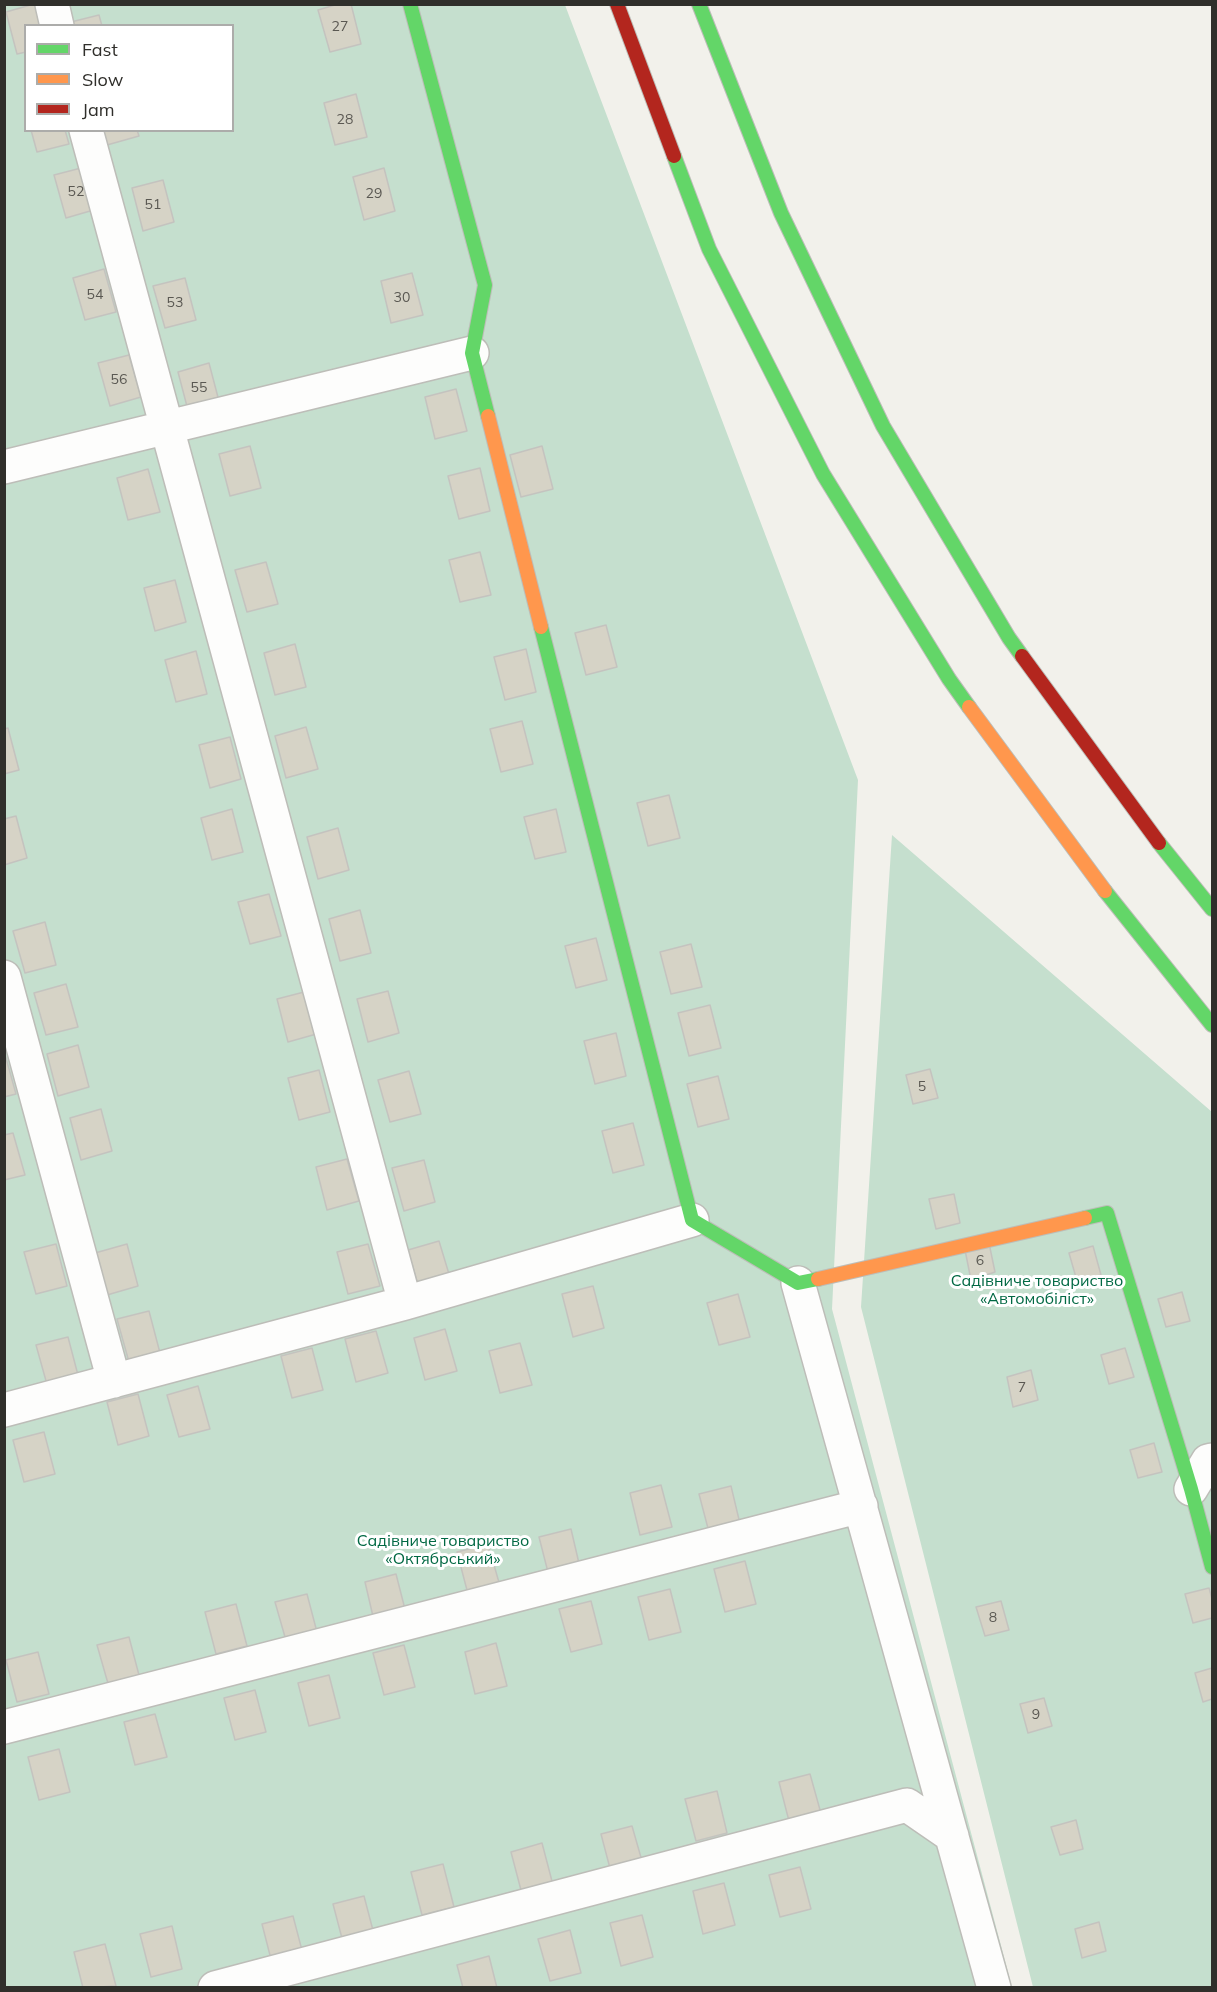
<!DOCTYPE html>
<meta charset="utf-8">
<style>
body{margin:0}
#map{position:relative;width:1217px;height:1992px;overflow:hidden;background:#f2f1eb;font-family:Mulish,sans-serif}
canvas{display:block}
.frame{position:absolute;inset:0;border:6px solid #302f2b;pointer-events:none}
.legend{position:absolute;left:24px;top:24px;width:210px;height:108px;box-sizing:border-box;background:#fff;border:2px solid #acacaa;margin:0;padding:8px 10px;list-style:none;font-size:18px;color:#302f2b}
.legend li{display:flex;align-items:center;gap:12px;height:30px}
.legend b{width:30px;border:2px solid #acacaa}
</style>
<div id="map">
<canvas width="1217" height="1992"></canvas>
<div class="frame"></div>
<ul class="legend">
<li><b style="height:8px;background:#63d668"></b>Fast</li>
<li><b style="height:8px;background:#ff974d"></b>Slow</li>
<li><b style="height:8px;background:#b3261e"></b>Jam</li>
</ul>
</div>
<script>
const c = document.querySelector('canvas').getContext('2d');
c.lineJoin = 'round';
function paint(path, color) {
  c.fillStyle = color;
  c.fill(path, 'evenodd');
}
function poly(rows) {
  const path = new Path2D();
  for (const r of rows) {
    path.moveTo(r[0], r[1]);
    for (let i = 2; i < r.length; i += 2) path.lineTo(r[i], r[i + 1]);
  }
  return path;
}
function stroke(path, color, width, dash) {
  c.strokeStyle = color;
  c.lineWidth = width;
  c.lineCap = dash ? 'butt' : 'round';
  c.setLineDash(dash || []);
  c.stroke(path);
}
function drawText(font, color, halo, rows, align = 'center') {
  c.font = font + ' Mulish,sans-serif';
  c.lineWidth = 6;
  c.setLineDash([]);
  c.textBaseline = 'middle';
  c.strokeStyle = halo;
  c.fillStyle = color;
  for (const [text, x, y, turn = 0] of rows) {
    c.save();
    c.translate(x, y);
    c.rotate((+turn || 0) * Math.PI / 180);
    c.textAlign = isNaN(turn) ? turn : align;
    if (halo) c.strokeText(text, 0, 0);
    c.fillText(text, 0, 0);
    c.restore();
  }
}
const green = poly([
 [5,5,565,5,858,780,832,1309,1012,1987,5,1988],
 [26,26,232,26,232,130,26,130],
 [892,835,1212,1112,1212,1987,1033,1987,861,1307]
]);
const building = poly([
 [34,4,37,4,43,26,26,26,26,52,17,54,6,12,34,4],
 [338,4,351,4,361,44,330,52,318,10,338,4],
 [99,15,102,26,68,26,67,23,99,15],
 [356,94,367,137,335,145,324,103,356,94],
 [31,130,65,130,69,144,37,152,31,130],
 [103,130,137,130,139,136,107,145,103,130],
 [85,167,97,209,66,218,54,175,85,167],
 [384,168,395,211,364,220,353,177,384,168],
 [163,180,174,222,143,231,132,188,163,180],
 [104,269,116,312,85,320,73,278,104,269],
 [412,273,423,315,391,323,381,281,412,273],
 [185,278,196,320,165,328,153,286,185,278],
 [129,355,141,397,110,406,98,363,129,355],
 [209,363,220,405,189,414,178,372,209,363],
 [456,389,467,431,435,439,425,397,456,389],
 [250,446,261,488,230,496,219,454,250,446],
 [542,446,553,489,521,497,510,455,542,446],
 [480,468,490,511,459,519,448,476,480,468],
 [148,469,160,512,128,520,117,478,148,469],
 [480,552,491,595,460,602,449,560,480,552],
 [266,562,278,604,247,612,235,570,266,562],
 [175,580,186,622,155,631,144,588,175,580],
 [606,625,617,667,586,675,575,633,606,625],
 [295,644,306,687,275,695,264,653,295,644],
 [526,649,536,692,505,700,494,657,526,649],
 [196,651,207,694,176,702,165,660,196,651],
 [522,721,533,764,501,772,490,729,522,721],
 [306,727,318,769,286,778,275,736,306,727],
 [8,728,19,770,4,774,4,729,8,728],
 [230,737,241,779,210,788,199,745,230,737],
 [669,795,680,838,648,846,637,803,669,795],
 [232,809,243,852,212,860,201,818,232,809],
 [556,809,566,852,535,859,524,817,556,809],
 [16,816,27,858,4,865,4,819,16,816],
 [338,828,349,870,318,879,307,837,338,828],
 [269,894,281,936,250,944,238,902,269,894],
 [360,910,371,953,340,961,329,919,360,910],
 [45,922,56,965,25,973,13,931,45,922],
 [596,938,607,980,576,988,565,946,596,938],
 [691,944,702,987,671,994,660,952,691,944],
 [66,984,78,1027,46,1035,34,993,66,984],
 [308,991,320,1033,288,1042,277,999,308,991],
 [388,991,399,1033,368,1042,357,999,388,991],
 [710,1005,721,1048,689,1056,678,1013,710,1005],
 [616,1033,626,1076,595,1084,584,1041,616,1033],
 [78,1045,89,1087,58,1096,47,1054,78,1045],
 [4,1051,16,1094,4,1097,4,1051],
 [930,1069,938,1098,913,1104,906,1075,930,1069],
 [319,1070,330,1112,299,1120,288,1078,319,1070],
 [409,1071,421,1114,390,1122,378,1080,409,1071],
 [718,1076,729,1119,698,1127,687,1084,718,1076],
 [101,1109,112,1151,81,1160,70,1118,101,1109],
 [633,1123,644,1165,613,1173,602,1131,633,1123],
 [13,1133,25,1175,4,1180,4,1135,13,1133],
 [347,1159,359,1201,327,1210,316,1167,347,1159],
 [424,1160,435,1202,404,1211,392,1168,424,1160],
 [954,1194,960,1223,936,1229,929,1199,954,1194],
 [439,1241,452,1284,420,1292,408,1250,439,1241],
 [989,1243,995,1272,971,1280,965,1250,989,1243],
 [56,1244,67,1286,36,1294,24,1252,56,1244],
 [127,1244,138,1286,107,1295,95,1253,127,1244],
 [368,1244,380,1286,348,1294,337,1252,368,1244],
 [1093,1246,1101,1275,1077,1281,1069,1253,1093,1246],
 [593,1286,604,1328,573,1337,562,1294,593,1286],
 [1182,1292,1190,1321,1166,1327,1158,1299,1182,1292],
 [738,1294,750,1337,719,1345,707,1303,738,1294],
 [149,1311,160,1353,129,1362,117,1319,149,1311],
 [445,1329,457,1371,425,1380,414,1338,445,1329],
 [376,1331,388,1373,356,1382,345,1339,376,1331],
 [68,1337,79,1379,48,1388,36,1345,68,1337],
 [520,1343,532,1385,500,1393,489,1351,520,1343],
 [312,1348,323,1390,292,1398,281,1356,312,1348],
 [1125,1348,1134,1377,1109,1384,1101,1355,1125,1348],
 [1031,1370,1038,1400,1013,1407,1007,1377,1031,1370],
 [198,1386,210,1429,179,1437,167,1395,198,1386],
 [138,1394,149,1436,118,1445,107,1402,138,1394],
 [44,1432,55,1474,24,1482,13,1440,44,1432],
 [1154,1443,1162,1472,1138,1478,1130,1450,1154,1443],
 [661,1485,672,1527,640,1535,630,1493,661,1485],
 [731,1486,741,1528,710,1536,699,1494,731,1486],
 [571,1529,581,1572,550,1580,539,1537,571,1529],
 [488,1544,500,1586,468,1594,457,1552,488,1544],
 [745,1561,756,1604,725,1612,714,1569,745,1561],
 [396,1574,407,1617,375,1625,365,1582,396,1574],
 [1209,1588,1212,1599,1212,1618,1193,1623,1185,1594,1209,1588],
 [670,1589,681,1632,649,1640,638,1597,670,1589],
 [307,1594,318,1636,287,1644,275,1602,307,1594],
 [591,1601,602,1644,571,1652,559,1609,591,1601],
 [1001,1601,1009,1630,985,1636,976,1607,1001,1601],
 [236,1604,247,1646,216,1654,205,1612,236,1604],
 [129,1637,140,1679,109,1687,97,1645,129,1637],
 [496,1643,507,1686,475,1694,465,1652,496,1643],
 [404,1645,415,1687,384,1695,373,1653,404,1645],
 [38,1652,49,1694,17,1702,6,1660,38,1652],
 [1212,1668,1212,1699,1203,1702,1195,1673,1212,1668],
 [329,1675,340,1718,309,1726,298,1683,329,1675],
 [255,1690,266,1732,235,1740,224,1698,255,1690],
 [1044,1698,1052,1726,1028,1733,1020,1704,1044,1698],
 [155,1714,167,1757,135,1765,124,1722,155,1714],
 [59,1749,70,1792,39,1800,28,1757,59,1749],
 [810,1774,822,1817,790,1825,779,1782,810,1774],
 [717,1791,727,1833,696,1841,685,1799,717,1791],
 [1076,1820,1083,1849,1060,1855,1051,1827,1076,1820],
 [632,1826,644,1868,612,1876,601,1834,632,1826],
 [542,1843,553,1885,522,1894,511,1852,542,1843],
 [443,1864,454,1907,422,1915,411,1872,443,1864],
 [800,1867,811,1909,780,1917,769,1875,800,1867],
 [724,1883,735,1925,703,1934,693,1891,724,1883],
 [364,1896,375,1938,344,1946,333,1904,364,1896],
 [642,1915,653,1957,621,1966,610,1923,642,1915],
 [293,1916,304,1958,273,1967,262,1924,293,1916],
 [1099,1922,1106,1951,1082,1958,1075,1929,1099,1922],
 [172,1926,182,1969,151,1977,140,1934,172,1926],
 [570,1930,581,1973,550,1981,538,1939,570,1930],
 [105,1944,116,1986,83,1988,74,1952,105,1944],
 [489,1956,497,1988,463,1988,457,1965,489,1956]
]);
const street = poly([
 [52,4,57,26],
 [86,130,405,1303],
 [4,467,472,353],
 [4,977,114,1381],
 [798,1283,994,1988],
 [4,1410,405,1303,692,1220],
 [1191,1489,1208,1461,1212,1460],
 [4,1727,861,1506],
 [215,1988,907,1805,952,1836]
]);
const fast = poly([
 [410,4,485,285,472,353,488,416],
 [699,4,781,213,883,426,1009,638,1022,656],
 [674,156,709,249,823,474,949,679,969,707],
 [541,627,692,1220,798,1283,818,1279],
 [1159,843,1212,909],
 [1105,891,1212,1025],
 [1085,1218,1107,1213,1191,1489,1212,1567]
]);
const slow = poly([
 [488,416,541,627],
 [969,707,1105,891],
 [818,1279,1085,1218]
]);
const jam = poly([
 [617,4,674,156],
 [1022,656,1159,843]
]);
const numberNames = [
 ["27",340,27],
 ["28",345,120],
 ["52",76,192],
 ["29",374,194],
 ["51",153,205],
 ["54",95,295],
 ["30",402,298],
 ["53",175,303],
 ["56",119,380],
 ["55",199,388],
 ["5",922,1087],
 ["6",980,1261],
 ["7",1022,1388],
 ["8",993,1618],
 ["9",1036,1715]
];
const parkNames = [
 ["Садівниче товариство",1037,1281],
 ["«Автомобіліст»",1037,1299],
 ["Садівниче товариство",443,1541],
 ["«Октябрський»",443,1559]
];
paint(green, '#c5dfce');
paint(building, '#d6d3c6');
stroke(building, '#c4c3bf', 1.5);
stroke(street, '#bdbdb8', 36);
stroke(fast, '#bdbdb8', 16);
stroke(slow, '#bdbdb8', 16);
stroke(jam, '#bdbdb8', 16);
stroke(street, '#fdfdfc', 33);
stroke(fast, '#63d668', 14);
stroke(slow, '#ff974d', 14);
stroke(jam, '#b3261e', 14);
drawText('14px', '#5a5852', null, numberNames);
drawText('16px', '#006843', '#fff', parkNames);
</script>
